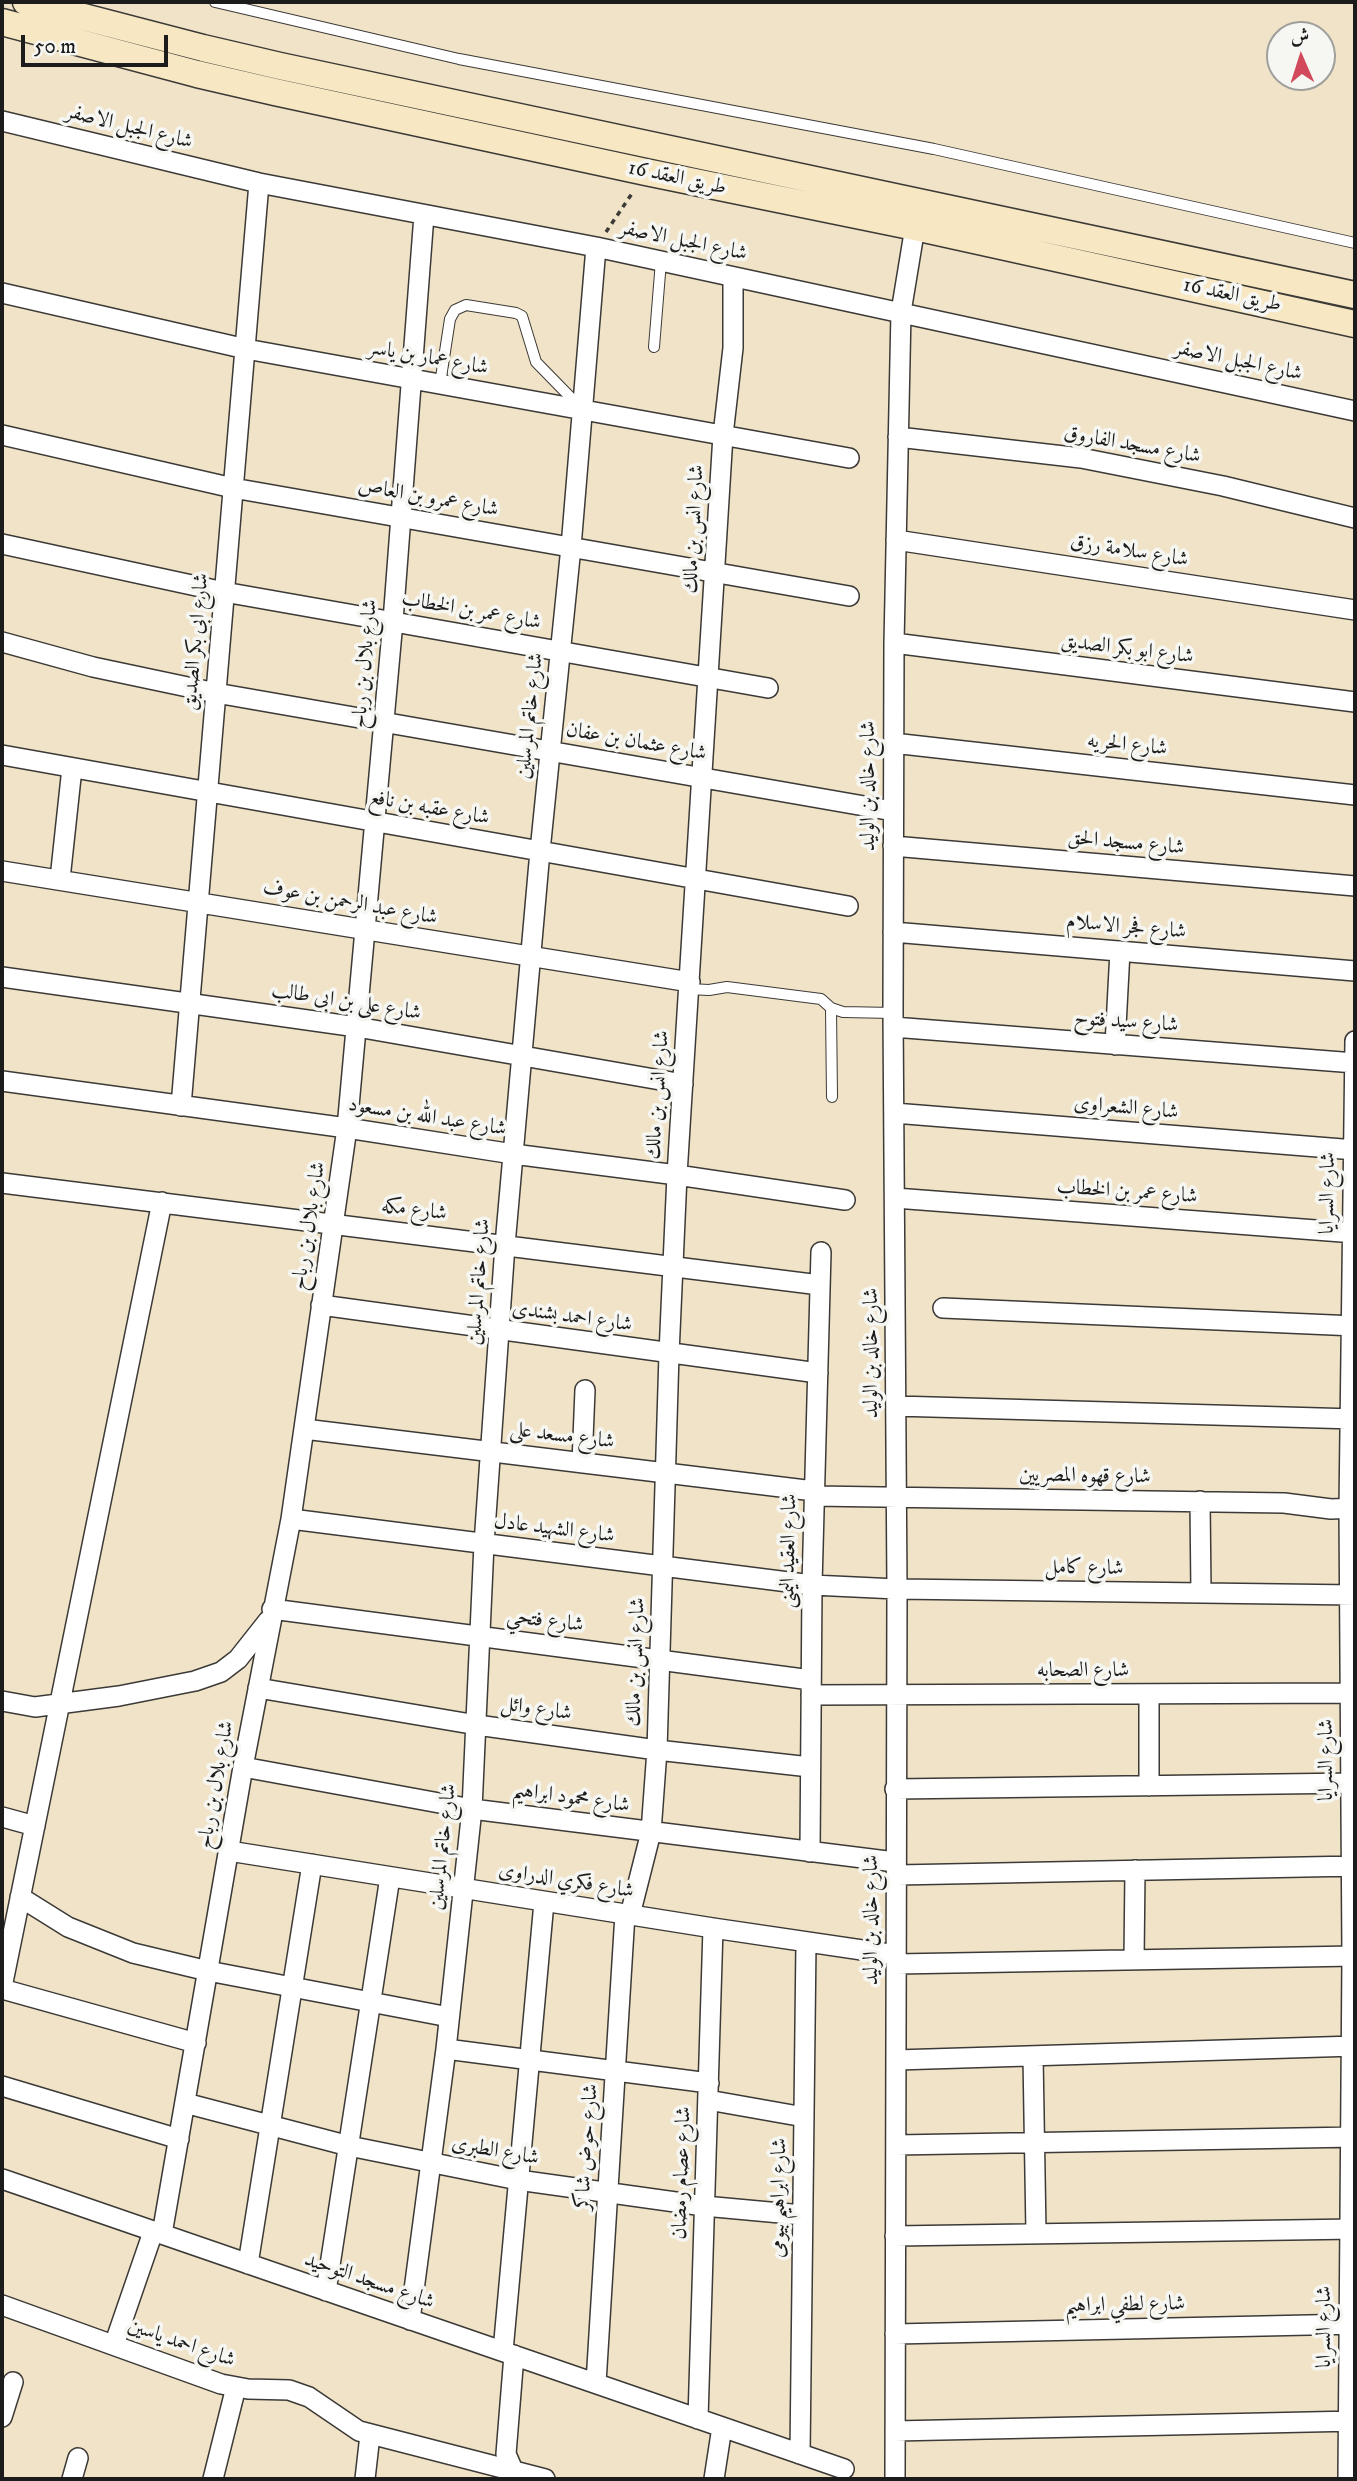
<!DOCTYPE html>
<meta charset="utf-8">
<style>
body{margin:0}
#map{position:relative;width:1357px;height:2481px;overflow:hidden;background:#f1e3c8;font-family:"IM FELL DW Pica",Amiri,serif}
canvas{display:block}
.frame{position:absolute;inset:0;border:4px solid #1c1c1c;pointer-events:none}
.north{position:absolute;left:1266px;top:21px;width:70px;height:70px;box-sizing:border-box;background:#f6f6f2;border:2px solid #9f9f9c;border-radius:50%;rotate:357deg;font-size:19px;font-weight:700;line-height:28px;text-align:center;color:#1c1c1c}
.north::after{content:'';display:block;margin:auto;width:24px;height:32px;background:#d1495b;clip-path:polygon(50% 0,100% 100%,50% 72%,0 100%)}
.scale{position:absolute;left:21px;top:35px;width:147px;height:32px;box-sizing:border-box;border:4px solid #1c1c1c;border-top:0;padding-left:9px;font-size:21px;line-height:24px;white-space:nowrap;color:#1c1c1c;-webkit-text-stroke:5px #f6f6f2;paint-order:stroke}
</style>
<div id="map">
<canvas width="1357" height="2481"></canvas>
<div class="frame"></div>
<div class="north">ش</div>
<div class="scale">50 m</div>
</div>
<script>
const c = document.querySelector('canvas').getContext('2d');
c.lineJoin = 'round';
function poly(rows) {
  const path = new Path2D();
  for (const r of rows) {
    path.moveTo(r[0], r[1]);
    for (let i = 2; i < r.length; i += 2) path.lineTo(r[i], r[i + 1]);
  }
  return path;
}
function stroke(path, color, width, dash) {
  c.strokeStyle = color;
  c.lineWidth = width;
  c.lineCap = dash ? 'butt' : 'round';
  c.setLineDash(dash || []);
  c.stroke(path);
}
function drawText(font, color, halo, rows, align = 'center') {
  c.font = font + ' "IM FELL DW Pica",Amiri,serif';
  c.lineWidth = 7;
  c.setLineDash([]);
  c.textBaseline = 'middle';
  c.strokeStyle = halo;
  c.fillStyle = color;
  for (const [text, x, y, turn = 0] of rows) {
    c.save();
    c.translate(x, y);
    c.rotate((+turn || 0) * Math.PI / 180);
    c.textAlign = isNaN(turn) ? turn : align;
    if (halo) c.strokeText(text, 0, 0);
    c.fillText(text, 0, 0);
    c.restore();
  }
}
const path = poly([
 [606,232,633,192]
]);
const lane = poly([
 [215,2,459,59,934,149,1355,243],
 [654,347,661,261],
 [440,384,450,319,455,310,466,305,516,313,522,316,536,362,578,405],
 [689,989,709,990,727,987,821,999,831,1008,843,1012,893,1013],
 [831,1008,832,1097]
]);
const street = poly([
 [2,121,259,183,596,247,1355,411],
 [2,293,246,349,849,458],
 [2,435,233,488,849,596],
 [898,437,1081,458,1223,486,1355,518],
 [896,540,1355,610],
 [2,544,224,592,768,688],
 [2,642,93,667,216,693,893,811],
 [894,643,1355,702],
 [893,743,1355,795],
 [2,755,848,906],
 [893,846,1355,886],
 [2,871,690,982],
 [60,879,72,768],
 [893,932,1355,971],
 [2,977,357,1027,683,1084],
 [893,1027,1355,1063],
 [1115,1045,1120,951],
 [2,1081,347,1128,513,1154,677,1175,845,1200],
 [181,1106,259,183],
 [894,1113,1355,1150],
 [2,1183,820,1285],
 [895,1198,1355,1233],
 [321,1305,818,1373],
 [943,1308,1355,1326],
 [896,1406,1355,1419],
 [304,1429,814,1491],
 [582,1463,585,1390],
 [814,1496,1284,1503,1331,1509,1355,1508],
 [1200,1501,1201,1593],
 [291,1519,812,1585,897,1589,1355,1595],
 [272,1609,811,1680],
 [258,1688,477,1725,657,1750,810,1767],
 [1149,1694,1149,1786],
 [811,1695,1355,1693],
 [2,1701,35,1707,119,1696,195,1681,221,1672,238,1659,268,1621],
 [243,1767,472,1809,895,1862],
 [895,1789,1355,1783],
 [2,1817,35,1826],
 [229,1851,713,1928,896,1955],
 [810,1852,812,1585,821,1252],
 [897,1875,1355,1866],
 [20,1897,68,1927,133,1953,208,1971,449,2017],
 [630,1915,651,1832,657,1750,669,1354,677,1175,723,435,733,348,733,277],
 [1134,1960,1135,1870],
 [896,1964,1355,1956],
 [2,1987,162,1202],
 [2,1989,196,2043],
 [446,2049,709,2083],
 [1033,2056,1036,2233],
 [896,2060,1355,2046],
 [2,2086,179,2139],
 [708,2100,804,2117],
 [185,2103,349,2146,518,2180,704,2206,802,2215],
 [896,2145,1355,2137],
 [2,2179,844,2469],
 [162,2234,243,1767,291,1519,347,1128,393,621,424,215],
 [895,2236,1355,2229],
 [248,2264,312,1864],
 [326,2291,390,1877],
 [2,2305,221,2384,248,2389,289,2390,309,2397,359,2431,545,2479],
 [410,2320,446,2049,472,1809,484,1544,505,1245,540,851,571,547,596,247],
 [895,2334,1355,2324],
 [114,2345,153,2232],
 [503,2351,544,1902],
 [514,2355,506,2454,516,2477],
 [596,2383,625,1914],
 [2,2417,13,2382],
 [698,2419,713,1928],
 [895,2431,1355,2421],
 [800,2454,806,1942],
 [72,2479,78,2458],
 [213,2479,236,2387],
 [365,2479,370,2435],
 [714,2479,722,2427],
 [895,2479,897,1589,893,1013,894,643,901,312,915,227],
 [1348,2479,1352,1956,1349,1508,1355,1041]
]);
const secondary = poly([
 [26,2,203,48,280,66,1355,295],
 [2,22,197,74,275,92,646,172,915,227,1355,324]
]);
const streetNames = [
 ["شارع الجبل الاصفر",129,128,14],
 ["طريق العقد 16",677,179,12],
 ["شارع الجبل الاصفر",683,242,12],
 ["طريق العقد 16",1232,296,12],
 ["شارع عمار بن ياسر",428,359,10],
 ["شارع الجبل الاصفر",1238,362,12],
 ["شارع مسجد الفاروق",1132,446,10],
 ["شارع عمرو بن العاص",428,499,10],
 ["شارع انس بن مالك",695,529,-87],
 ["شارع سلامة رزق",1129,552,9],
 ["شارع عمر بن الخطاب",471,612,10],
 ["شارع ابى بكر الصديق",197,642,-85],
 ["شارع ابو بكر الصديق",1127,650,7],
 ["شارع بلال بن رباح",366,664,-85],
 ["شارع خاتم المرسلين",531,716,-84],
 ["شارع عثمان بن عفان",636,743,10],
 ["شارع الحريه",1127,746,6],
 ["شارع خالد بن الوليد",870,786,-90],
 ["شارع عقبه بن نافع",429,809,10],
 ["شارع مسجد الحق",1126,844,5],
 ["شارع عبد الرحمن بن عوف",350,904,10],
 ["شارع فجر الاسلام",1126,928,5],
 ["شارع على بن ابى طالب",346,1003,9],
 ["شارع سيد فتوح",1126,1023,4],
 ["شارع انس بن مالك",659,1095,-86],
 ["شارع الشعراوى",1126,1109,5],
 ["شارع عبد الله بن مسعود",427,1118,9],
 ["شارع عمر بن الخطاب",1127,1193,4],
 ["شارع السرايا",1329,1193,-89],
 ["شارع مكه",414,1211,7],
 ["شارع بلال بن رباح",310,1226,-81],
 ["شارع خاتم المرسلين",480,1282,-86],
 ["شارع احمد بشندى",572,1318,8],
 ["شارع خالد بن الوليد",873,1353,-90],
 ["شارع مسعد على",562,1437,7],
 ["شارع قهوه المصريين",1085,1477,1],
 ["شارع الشهيد عادل",554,1530,7],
 ["شارع العقيد اليمنى",790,1551,-89],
 ["شارع كامل",1084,1569,1],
 ["شارع فتحي",545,1622,7],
 ["شارع انس بن مالك",637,1662,-88],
 ["شارع الصحابه",1083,1672],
 ["شارع وائل",536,1710,8],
 ["شارع السرايا",1328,1760,-90],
 ["شارع بلال بن رباح",217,1785,-80],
 ["شارع محمود ابراهيم",571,1799,8],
 ["شارع خاتم المرسلين",444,1847,-84],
 ["شارع فكري الدراوى",566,1882,9],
 ["شارع خالد بن الوليد",873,1920,-90],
 ["شارع حوض شاكر",588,2147,-86],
 ["شارع الطبرى",495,2152,10],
 ["شارع عصام رمضان",683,2173,-88],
 ["شارع ابراهيم بيومى",780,2198,-89],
 ["شارع مسجد التوحيد",369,2282,19],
 ["شارع لطفي ابراهيم",1125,2306,-1],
 ["شارع السرايا",1326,2327,-90],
 ["شارع احمد ياسين",181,2344,19]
];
stroke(lane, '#3c3a36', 12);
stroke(street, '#3c3a36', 22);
stroke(secondary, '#3c3a36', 29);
stroke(path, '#3c3a36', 3.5, [5, 5]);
stroke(lane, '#fff', 10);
stroke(street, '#fff', 19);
stroke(secondary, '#f7e8c3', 26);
drawText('21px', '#1c1c1c', '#f6f6f2', streetNames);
</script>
